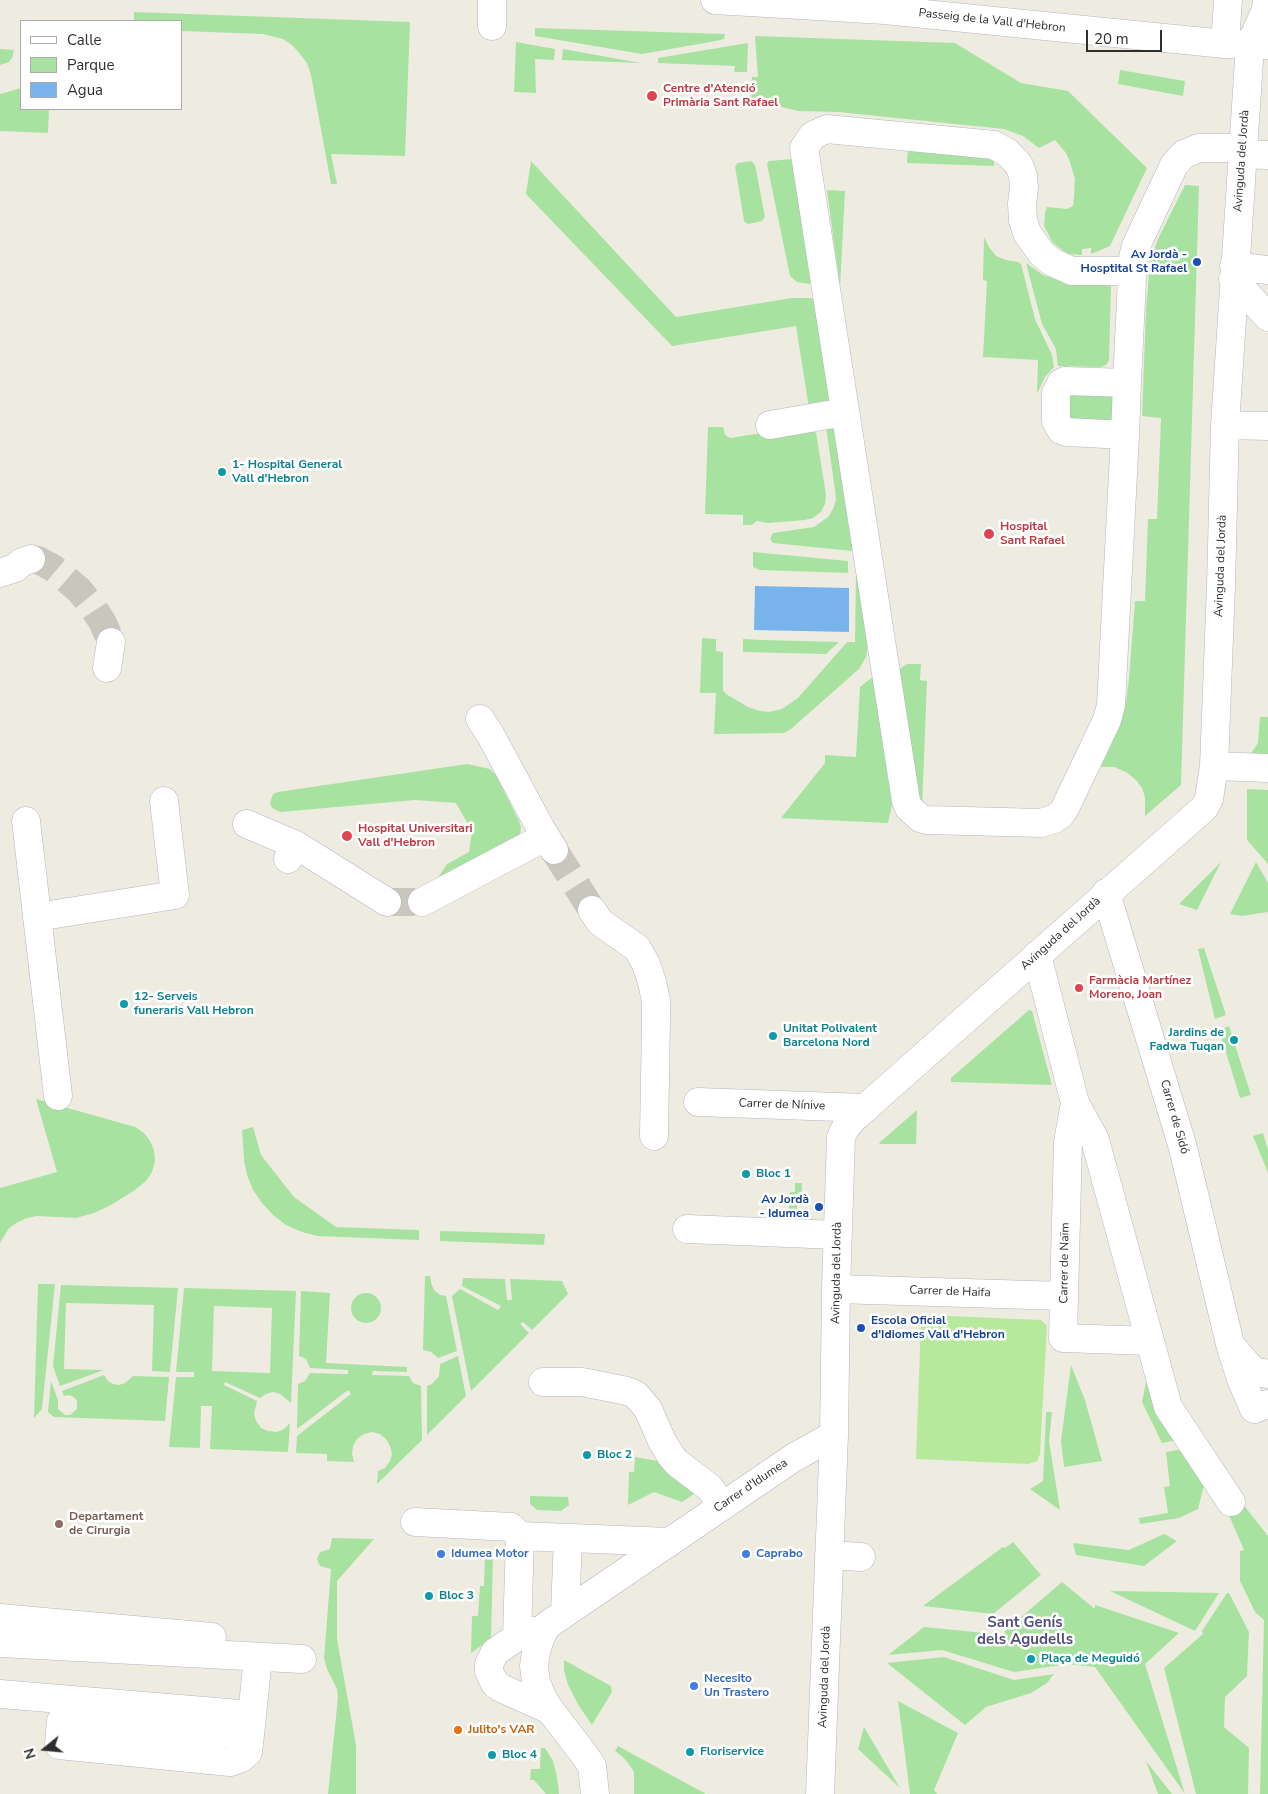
<!DOCTYPE html>
<meta charset="utf-8">
<style>
body{margin:0}
#map{position:relative;width:1268px;height:1794px;overflow:hidden;background:#eeece1;font-family:"Nunito Sans",sans-serif}
canvas{display:block}
.legend{position:absolute;left:20px;top:20px;width:162px;height:90px;box-sizing:border-box;background:#fff;border:1px solid #ababab;margin:0;padding:6px 9px;list-style:none;font-size:15px;color:#2e2e2e}
.legend li{display:flex;align-items:center;gap:10px;height:25px}
.legend b{width:25px;border:1px solid #ababab}
.north{position:absolute;left:20px;top:1724px;width:50px;height:50px;-webkit-text-stroke:4px #fff;paint-order:stroke;rotate:253deg;font-size:14px;font-weight:700;line-height:20px;text-align:center;color:#2e2e2e}
.north::after{content:'';display:block;margin:auto;width:18px;height:22px;background:#2e2e2e;clip-path:polygon(50% 0,100% 100%,50% 72%,0 100%)}
.scale{position:absolute;left:1086px;top:30px;width:76px;height:22px;box-sizing:border-box;border:2px solid #2e2e2e;border-top:0;padding-left:6px;font-size:15px;line-height:18px;white-space:nowrap;color:#2e2e2e;-webkit-text-stroke:4px #fff;paint-order:stroke}
</style>
<div id="map">
<canvas width="1268" height="1794"></canvas>
<ul class="legend">
<li><b style="height:6px;background:#fff"></b>Calle</li>
<li><b style="height:14px;background:#a8e2a1"></b>Parque</li>
<li><b style="height:14px;background:#79b3eb"></b>Agua</li>
</ul>
<div class="north">N</div>
<div class="scale">20 m</div>
</div>
<script>
const c = document.querySelector('canvas').getContext('2d');
c.lineJoin = 'round';
function paint(path, color) {
  c.fillStyle = color;
  c.fill(path, 'evenodd');
}
function poly(rows) {
  const path = new Path2D();
  for (const r of rows) {
    if (r.length === 3) {
      path.moveTo(r[0] + r[2], r[1]);
      path.arc(r[0], r[1], r[2], 0, 2 * Math.PI);
      continue;
    }
    path.moveTo(r[0], r[1]);
    for (let i = 2; i < r.length; i += 2) path.lineTo(r[i], r[i + 1]);
  }
  return path;
}
function stroke(path, color, width, dash) {
  c.strokeStyle = color;
  c.lineWidth = width;
  c.lineCap = dash ? 'butt' : 'round';
  c.setLineDash(dash || []);
  c.stroke(path);
}
function drawText(font, color, halo, rows, align = 'center') {
  c.font = font + ' "Nunito Sans",sans-serif';
  c.lineWidth = 5;
  c.setLineDash([]);
  c.textBaseline = 'middle';
  c.strokeStyle = halo;
  c.fillStyle = color;
  for (const [text, x, y, turn = 0] of rows) {
    c.save();
    c.translate(x, y);
    c.rotate((+turn || 0) * Math.PI / 180);
    c.textAlign = isNaN(turn) ? turn : align;
    if (halo) c.strokeText(text, 0, 0);
    c.fillText(text, 0, 0);
    c.restore();
  }
}
const green = poly([
 [134,12,410,22,405,156,331,154,337,184,331,184,311,75,307,63,300,54,292,45,283,39,263,34,181,31,181,21,134,21],
 [535,28,725,34,724,39,716,41,642,54,535,36],
 [755,36,955,43,1021,83,1068,91,1147,168,1110,246,1091,254,1091,248,1082,249,1082,255,1068,254,1053,243,1044,226,1045,213,1047,207,1067,209,1073,206,1074,197,1075,179,1070,162,1066,153,1055,140,1039,148,1023,136,1004,129,838,112,798,111,774,105,751,105,752,77,758,77],
 [516,42,555,49,554,60,535,59,536,93,514,92],
 [748,43,747,72,734,72,735,66,658,63,658,58],
 [0,49,14,50,12,58,9,62,0,65],
 [563,49,641,63,562,60],
 [1120,70,1185,81,1183,96,1118,84],
 [21,88,21,109,49,109,48,133,0,131,0,94],
 [908,148,987,159,994,160,994,166,907,163],
 [792,159,795,160,814,281,809,284,797,282,790,276,767,164,769,161],
 [531,161,676,317,792,298,811,298,816,301,833,400,809,408,796,326,672,346,526,194],
 [751,161,755,165,765,217,762,221,748,224,744,221,735,166,738,163],
 [1185,185,1199,186,1181,785,1145,816,1145,797,1142,788,1136,780,1126,772,1114,767,1101,767,1121,722,1126,702,1129,678,1135,601,1145,601,1148,519,1157,519,1161,418,1142,416,1146,310,1150,260,1158,239],
 [827,190,845,191,840,288],
 [984,237,989,247,996,256,1006,260,1018,262,1021,264,1035,319,1052,355,1054,367,1045,377,1037,394,1038,360,983,357,987,281,983,280],
 [1026,263,1043,275,1063,282,1111,286,1109,360,1106,365,1101,367,1058,366,1056,349,1042,324],
 [1062,393,1113,393,1112,419,1109,421,1068,421],
 [834,423,854,549,852,551,773,543,770,539,773,533,814,527,828,517,833,509,836,500,835,490,826,427],
 [807,426,814,428,816,432,826,495,825,504,821,512,813,518,805,520,768,523,757,521,752,525,743,525,743,515,705,514,708,427,723,427,725,435,730,438],
 [753,552,848,561,848,573,760,570,753,567],
 [856,573,869,640,866,657,859,669,791,729,784,733,714,734,716,693,700,693,702,638,716,639,716,651,723,652,723,690,726,694,748,707,760,711,769,712,782,709,798,698,847,642,855,642],
 [743,639,763,640,839,642,826,654,743,652],
 [907,664,921,664,920,680,927,681,922,808,917,807,898,670],
 [875,675,892,805,888,823,781,818,825,763,825,755,856,757,860,687],
 [1260,717,1268,717,1268,759,1250,755,1258,743],
 [467,764,490,769,496,775,519,821,521,826,520,836,436,881,447,864,469,852,472,831,456,803,415,800,280,812,272,808,270,803,273,794,278,792],
 [1247,789,1268,790,1268,864,1247,840],
 [1221,862,1197,910,1179,904],
 [1256,862,1268,883,1268,912,1242,916,1230,914],
 [1204,948,1226,1015,1215,1019,1198,949],
 [1029,1010,1032,1011,1052,1085,951,1082,951,1078],
 [1229,1026,1251,1095,1240,1098,1219,1030],
 [36,1099,135,1127,144,1133,150,1141,154,1150,155,1161,152,1172,146,1181,135,1190,111,1205,94,1213,76,1218,37,1216,27,1218,18,1222,9,1228,0,1243,0,1188,57,1172],
 [917,1110,916,1144,880,1144,879,1143],
 [253,1127,261,1155,294,1197,336,1227,419,1230,419,1240,317,1236,302,1232,286,1225,273,1215,262,1203,253,1190,247,1175,244,1160,242,1130],
 [1263,1133,1268,1150,1268,1173,1253,1136],
 [795,1183,802,1183,801,1205,797,1205,796,1228,788,1228,790,1192,795,1192],
 [440,1231,545,1234,544,1245,440,1241],
 [425,1276,430,1276,432,1286,435,1291,440,1295,446,1296,457,1351,438,1358,431,1352,423,1350],
 [463,1278,505,1279,507,1300,512,1300,510,1279,562,1281,568,1294,532,1330,523,1322,520,1324,529,1333,471,1391,452,1296,460,1289,498,1310,501,1306,462,1286],
 [38,1284,55,1284,42,1409,34,1418],
 [61,1285,178,1288,170,1372,152,1371,154,1305,66,1303,64,1369,104,1370,60,1386,53,1366],
 [184,1288,296,1291,291,1403,280,1394,273,1392,266,1394,260,1398,225,1382,224,1385,257,1401,254,1414,256,1421,261,1428,268,1431,277,1432,284,1429,290,1423,288,1452,210,1449,212,1406,201,1406,200,1448,169,1447,176,1377,194,1377,194,1372,176,1372],
 [214,1306,272,1308,270,1373,212,1371],
 [301,1291,330,1293,326,1363,407,1367,407,1372,373,1371,372,1375,409,1376,413,1383,421,1386,422,1440,377,1484,378,1471,385,1468,390,1461,392,1454,390,1446,386,1439,380,1434,372,1432,364,1434,357,1439,353,1446,352,1454,354,1462,327,1461,327,1454,296,1453,297,1436,351,1394,348,1390,297,1429,298,1384,305,1381,310,1373,348,1374,348,1370,310,1368,306,1359,299,1356],
 [366,1308,15],
 [458,1356,466,1396,427,1435,427,1386,432,1384,439,1376,440,1364],
 [1071,1365,1085,1400,1102,1461,1064,1467,1061,1441],
 [1148,1372,1177,1440,1162,1443,1142,1402],
 [104,1375,108,1381,113,1384,119,1385,125,1383,133,1376,169,1377,165,1421,54,1417,48,1412,51,1381,58,1400,58,1409,65,1415,70,1415,77,1409,77,1401,74,1397,69,1395,64,1396,62,1391],
 [1046,1412,1052,1412,1049,1441,1060,1510,1030,1489,1043,1481],
 [1183,1449,1204,1485,1198,1509,1179,1518,1140,1524,1139,1518,1168,1513,1164,1487,1170,1486,1166,1452],
 [635,1457,663,1462,700,1490,682,1502,654,1492,628,1505,629,1472,634,1472],
 [530,1496,568,1497,569,1505,561,1511,537,1510,530,1504],
 [1242,1503,1268,1536,1268,1794,1260,1794,1264,1620,1255,1612,1240,1581,1240,1551,1244,1550,1228,1513],
 [1164,1534,1177,1541,1144,1566,1076,1555,1073,1543,1129,1550],
 [332,1538,374,1539,337,1581,337,1639,356,1745,356,1794,328,1794,338,1697,337,1689,327,1669,324,1658,331,1569,320,1566,317,1559,320,1552,330,1549],
 [1013,1542,1041,1575,993,1614,923,1606,1003,1547,1005,1548],
 [485,1554,493,1554,491,1639,471,1653,472,1616,478,1616,480,1586,484,1586],
 [1062,1582,1095,1609,1095,1605,1179,1633,1145,1664,1185,1794,1095,1667,1068,1664,1014,1672,942,1650,888,1655,924,1627,1005,1635,1005,1631],
 [1110,1591,1169,1592,1219,1593,1195,1631],
 [1227,1593,1229,1593,1249,1632,1247,1676,1225,1697,1224,1727,1249,1748,1248,1794,1196,1794,1164,1668,1203,1634,1202,1631],
 [944,1657,1014,1680,1054,1674,1047,1683,1031,1693,986,1707,965,1725,887,1663],
 [564,1660,611,1686,612,1692,592,1725,579,1706,568,1685,564,1670],
 [898,1701,958,1733,934,1790,937,1794,910,1794],
 [864,1727,900,1788,858,1749],
 [618,1746,706,1794,634,1794,634,1774,633,1770,624,1758,615,1751],
 [541,1748,545,1748,553,1761,557,1777,559,1794,546,1794,534,1780,530,1780,531,1769,540,1769],
 [1146,1761,1172,1794,1158,1794]
]);
const pitch = poly([
 [927,1315,1041,1320,1047,1326,1040,1454,1037,1461,1028,1464,916,1459,921,1320]
]);
const water = poly([
 [755,586,849,588,849,632,754,630]
]);
const minorTunnel = poly([
 [31,559,38,560,53,568,79,590,92,606,103,623,111,642],
 [554,850,592,910],
 [387,902,422,902]
]);
const minor = poly([
 [715,0,885,10,1225,44,1267,45],
 [492,26,492,0],
 [1225,44,1228,0],
 [1243,154,1268,155],
 [1234,266,1268,270],
 [1233,279,1268,317],
 [1065,381,1127,383,1125,435,1067,432,1061,430,1056,421,1056,393,1061,383,1065,381],
 [1127,383,1133,258,1136,246,1174,165,1184,154,1199,148,1244,148],
 [770,425,845,412],
 [1225,425,1268,426],
 [1125,435,1111,705,1107,720,1065,808,1061,814,1054,819,1041,823,927,820,920,818,909,808,906,801,804,148,813,135,827,129,994,145,1008,153,1019,165,1023,176,1024,187,1022,204,1023,220,1027,233,1042,254,1052,262,1072,271,1132,271],
 [0,573,15,568,22,562,31,559],
 [107,668,111,642],
 [480,719,490,734,541,829,554,850],
 [1214,766,1268,768],
 [26,821,58,1096],
 [247,824,296,845,288,859],
 [296,845,387,902],
 [1106,893,1183,1148,1230,1344,1241,1379,1254,1409,1268,1404],
 [422,902,545,837],
 [592,910,600,922,637,948,646,964,652,982,656,1001,656,1020,654,1136],
 [37,917,175,895,164,801],
 [1037,955,1075,1103,1095,1140,1150,1341,1063,1338,1068,1142,1075,1103],
 [698,1102,866,1108],
 [687,1229,837,1235],
 [836,1289,1064,1296],
 [1150,1341,1168,1407,1231,1502],
 [1232,1347,1253,1371,1268,1374],
 [543,1382,582,1382,627,1391,636,1395,648,1409,662,1441,671,1456,677,1463,710,1488,722,1506],
 [415,1522,511,1527,520,1536,517,1637],
 [520,1536,670,1542],
 [829,1555,861,1557],
 [565,1612,568,1538],
 [0,1618,212,1637],
 [533,1631,517,1637,495,1652,489,1664,489,1671,495,1684,501,1688,550,1710],
 [0,1643,302,1659],
 [0,1694,252,1715,258,1658],
 [250,1735,248,1752,241,1758,230,1762,59,1745,61,1721,250,1735,252,1715],
 [595,1794,592,1766,583,1753,550,1710,542,1697,536,1682,534,1666,536,1652,540,1639,546,1626,793,1458,834,1435],
 [820,1794,834,1435,836,1289,841,1137,846,1127,855,1117,1204,808,1209,799,1214,766,1221,586,1225,425,1250,45,1266,10,1267,0]
]);
const markers = [
 [652,96,6,"#e0444e"],
 [1197,262,5,"#1a4fb4"],
 [222,472,5,"#0f9aa8"],
 [989,534,6,"#e0444e"],
 [347,836,6,"#e0444e"],
 [1079,988,5,"#e0444e"],
 [124,1004,5,"#0f9aa8"],
 [773,1036,5,"#0f9aa8"],
 [1234,1040,5,"#0f9aa8"],
 [746,1174,5,"#0f9aa8"],
 [819,1207,5,"#1a4fb4"],
 [861,1328,5,"#1a4fb4"],
 [587,1455,5,"#0f9aa8"],
 [59,1524,5,"#8d6e63"],
 [441,1554,5,"#3f7fe0"],
 [746,1554,5,"#3f7fe0"],
 [429,1596,5,"#0f9aa8"],
 [1031,1659,5,"#0f9aa8"],
 [694,1686,5,"#3f7fe0"],
 [458,1730,5,"#e8710a"],
 [690,1752,5,"#0f9aa8"],
 [492,1755,5,"#0f9aa8"]
];
const streetNames = [
 ["Passeig de la Vall d'Hebron",992,21,6],
 ["Avinguda del Jordà",1242,161,-86],
 ["Avinguda del Jordà",1221,566,-88],
 ["Avinguda del Jordà",1061,934,-42],
 ["Carrer de Nínive",782,1105,2],
 ["Carrer de Sidó",1174,1117,74],
 ["Carrer de Naïm",1065,1263,-89],
 ["Avinguda del Jordà",837,1273,-89],
 ["Carrer de Haifa",950,1292,2],
 ["Carrer d'Idumea",751,1486,-34],
 ["Avinguda del Jordà",825,1677,-88]
];
const healthNames = [
 ["Centre d'Atenció",663,89],
 ["Primària Sant Rafael",663,103],
 ["Hospital",1000,527],
 ["Sant Rafael",1000,541],
 ["Hospital Universitari",358,829],
 ["Vall d'Hebron",358,843],
 ["Farmàcia Martínez",1089,981],
 ["Moreno, Joan",1089,995]
];
const transitNames = [
 ["Av Jordà -",1187,255],
 ["Hosptital St Rafael",1187,269],
 ["Av Jordà",809,1200],
 ["- Idumea",809,1214],
 ["Escola Oficial",871,1321,"left"],
 ["d'Idiomes Vall d'Hebron",871,1335,"left"]
];
const cultureNames = [
 ["1- Hospital General",232,465],
 ["Vall d'Hebron",232,479],
 ["12- Serveis",134,997],
 ["funeraris Vall Hebron",134,1011],
 ["Unitat Polivalent",783,1029],
 ["Barcelona Nord",783,1043],
 ["Jardins de",1224,1033,"right"],
 ["Fadwa Tuqan",1224,1047,"right"],
 ["Bloc 1",756,1174],
 ["Bloc 2",597,1455],
 ["Bloc 3",439,1596],
 ["Plaça de Meguidó",1041,1659],
 ["Floriservice",700,1752],
 ["Bloc 4",502,1755]
];
const educationNames = [
 ["Departament",69,1517],
 ["de Cirurgia",69,1531]
];
const shopNames = [
 ["Idumea Motor",451,1554],
 ["Caprabo",756,1554],
 ["Necesito",704,1679],
 ["Un Trastero",704,1693]
];
const foodNames = [
 ["Julito's VAR",468,1730]
];
const quarterNames = [
 ["Sant Genís",1025,1623],
 ["dels Agudells",1025,1640]
];
paint(green, '#a8e2a1');
paint(pitch, '#b7e99d');
paint(water, '#79b3eb');
stroke(minorTunnel, '#c8c6bd', 28, [28, 14]);
stroke(minor, '#b5b4c0', 29);
stroke(minor, '#fff', 28);
for (const [x, y, r, color] of markers) {
  const dot = new Path2D();
  dot.arc(x, y, r, 0, 2 * Math.PI);
  c.fillStyle = color;
  c.fill(dot);
  stroke(dot, '#fff', 2);
}
drawText('12px', '#2e2e2e', '#fff', streetNames);
drawText('bold 12px', '#be3a42', '#fff', healthNames, 'left');
drawText('bold 12px', '#164399', '#fff', transitNames, 'right');
drawText('bold 12px', '#0d838f', '#fff', cultureNames, 'left');
drawText('bold 12px', '#785e54', '#fff', educationNames, 'left');
drawText('bold 12px', '#366cbe', '#fff', shopNames, 'left');
drawText('bold 12px', '#c56008', '#fff', foodNames, 'left');
drawText('bold 15px', '#514f7e', '#fff', quarterNames);
</script>
